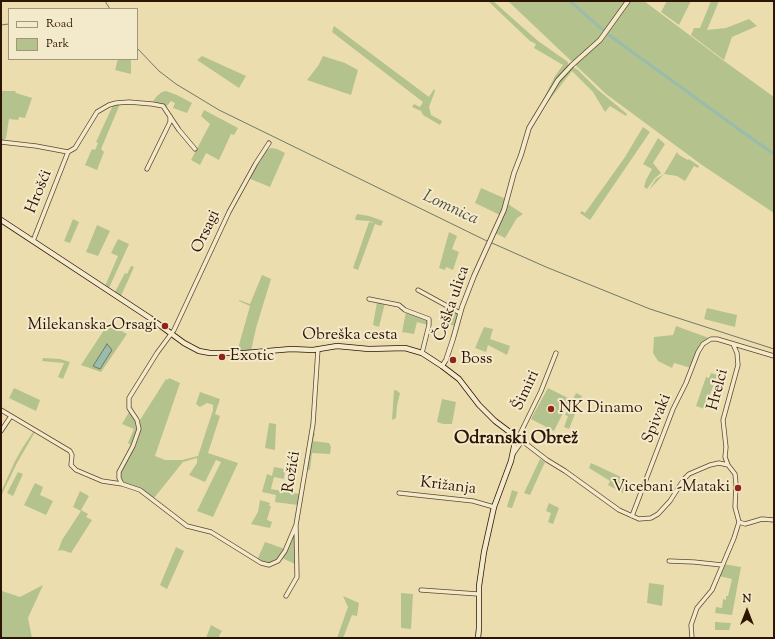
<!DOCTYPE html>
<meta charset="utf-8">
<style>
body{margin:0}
#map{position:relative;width:775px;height:639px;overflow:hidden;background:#ecddaf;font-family:"Sorts Mill Goudy",serif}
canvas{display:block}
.frame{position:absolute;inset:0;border:2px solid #2e1503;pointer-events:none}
.legend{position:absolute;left:8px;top:8px;width:130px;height:52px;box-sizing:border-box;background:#f3e9cb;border:1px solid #a4947b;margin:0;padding:5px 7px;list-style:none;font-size:12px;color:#2e1503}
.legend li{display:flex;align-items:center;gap:8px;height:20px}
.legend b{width:20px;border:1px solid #a4947b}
.north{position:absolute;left:727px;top:591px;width:40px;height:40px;-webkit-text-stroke:3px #f3e9cb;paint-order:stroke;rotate:0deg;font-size:11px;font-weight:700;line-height:16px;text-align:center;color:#2e1503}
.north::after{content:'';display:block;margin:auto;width:14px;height:18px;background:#2e1503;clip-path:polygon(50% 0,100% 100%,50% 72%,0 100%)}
</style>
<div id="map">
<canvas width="775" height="639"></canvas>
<div class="frame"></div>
<ul class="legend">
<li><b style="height:5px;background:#f3e9cb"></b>Road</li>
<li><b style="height:11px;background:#b4c28d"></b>Park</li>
</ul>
<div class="north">N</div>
</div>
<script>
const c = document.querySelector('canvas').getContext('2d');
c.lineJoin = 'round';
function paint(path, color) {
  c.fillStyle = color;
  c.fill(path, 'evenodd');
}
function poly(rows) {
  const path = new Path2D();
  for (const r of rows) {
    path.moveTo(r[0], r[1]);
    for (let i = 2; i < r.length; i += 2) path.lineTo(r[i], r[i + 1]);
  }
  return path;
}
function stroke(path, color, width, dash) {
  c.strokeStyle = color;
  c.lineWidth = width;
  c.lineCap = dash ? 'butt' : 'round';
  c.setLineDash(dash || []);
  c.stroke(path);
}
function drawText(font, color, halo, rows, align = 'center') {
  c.font = font + ' "Sorts Mill Goudy",serif';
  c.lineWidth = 4;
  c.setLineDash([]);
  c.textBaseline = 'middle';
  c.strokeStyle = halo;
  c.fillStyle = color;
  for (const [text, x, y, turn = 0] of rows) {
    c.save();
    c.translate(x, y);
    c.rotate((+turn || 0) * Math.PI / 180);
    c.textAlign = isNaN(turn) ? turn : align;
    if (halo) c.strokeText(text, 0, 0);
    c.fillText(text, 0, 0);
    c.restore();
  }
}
const green = poly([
 [488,1,493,1,538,41,568,62,568,67,550,90,540,106,555,76,563,65,534,48,536,44,530,41],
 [508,1,644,1,724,61,774,97,774,213,702,165,606,94],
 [667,1,691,1,679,25,661,12],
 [711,1,719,1,707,30,726,28,749,19,757,26,732,37,724,60,691,35,694,28,700,28],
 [334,26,429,97,434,89,435,91,429,107,431,115,442,121,440,125,423,115,421,111,412,107,414,104,420,107,423,102,332,32],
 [202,56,246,76,239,88,197,60],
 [323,56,345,63,358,70,351,95,307,80,318,66],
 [118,59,131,59,131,74,115,70],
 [572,67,578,70,597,89,627,114,626,116,610,106,605,112,593,92,572,71,543,108,559,81],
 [1,91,15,91,16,93,32,98,25,118,19,117,18,120,9,119,6,138,4,140,1,140],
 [166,91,177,95,192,103,187,113,173,108,175,103,171,101,166,107,154,102,153,101,157,96,162,92],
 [120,104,101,149,104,152,97,170,85,165,92,149,95,150,98,143,96,142,113,105],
 [204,110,238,128,234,135,231,134,219,160,206,153,200,165,191,160,210,124,201,116],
 [643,127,650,132,590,220,580,213,582,211,585,213,625,157],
 [658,138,665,144,653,163,661,173,655,178,647,189,644,187,646,180,652,169,643,164],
 [272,148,277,149,285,153,270,187,248,178,265,152,268,149],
 [677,152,679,155,688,160,689,159,699,166,698,168,694,166,685,181,677,176,664,174,649,190,656,179,664,174],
 [481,188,506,199,500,215,475,203],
 [508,204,523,214,517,218,505,238,495,233],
 [357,214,369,216,383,221,381,226,375,224,358,270,353,268,369,222,375,223,369,221,356,220,355,219],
 [73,219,79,222,70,243,64,241],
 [97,225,110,231,98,256,86,252],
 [449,232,457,236,452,249,459,252,453,270,446,267,445,270,439,268],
 [118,239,129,244,109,288,105,286,118,256,111,253],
 [131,266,134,267,121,296,115,292,125,273,127,274],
 [262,275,271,279,256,328,251,351,237,352,250,306,239,301,239,300,250,304],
 [377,302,385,303,379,327,373,325],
 [448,308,458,313,455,326,446,324,447,320,445,319],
 [707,308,737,315,735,327,704,319],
 [406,312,428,320,428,325,417,322,414,334,402,332],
 [108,324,127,334,101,372,81,365],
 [676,326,709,338,700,344,698,349,691,368,674,363,672,368,658,361,653,353,654,337,673,335],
 [484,327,493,329,490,339,510,346,507,355,488,345,486,352,475,348],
 [43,358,60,359,70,362,63,379,58,377,64,363,42,361],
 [711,373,717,375,705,409,696,406,706,377,709,378],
 [169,378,180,383,155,456,165,460,182,460,198,456,213,410,213,405,211,404,207,403,200,407,196,404,200,392,220,399,215,414,220,416,208,453,238,463,213,517,197,511,221,462,216,460,205,482,189,475,197,463,197,458,183,462,154,498,143,490,123,483,120,477,121,472,138,439,140,428,140,420,166,379,168,380],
 [14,388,40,400,36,411,9,398],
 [548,388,570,399,554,431,531,419],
 [394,390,398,391,398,392,400,393,397,406,396,418,392,420],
 [576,393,582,396,569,429,564,427,568,416,565,415],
 [442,399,456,402,452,424,443,424,437,422],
 [129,412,136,422,138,429,131,445,128,443,134,429,122,424],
 [269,423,276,424,275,450,265,448],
 [33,432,35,432,17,463,1,496,1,492,15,461,23,447],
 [312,432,315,433,313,441,329,443,331,447,330,454,312,453,310,470,306,470],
 [540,459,545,462,530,495,524,493],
 [591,463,621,477,619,481,627,485,623,493,608,485,610,481,589,468],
 [274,467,285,469,284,479,274,477,271,489,300,494,298,505,275,502,276,495,262,492,267,474,272,476],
 [18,472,23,474,13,496,7,493],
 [35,483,43,487,40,495,53,501,46,515,24,505],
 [512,490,518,492,512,508,507,507],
 [80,491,89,496,81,510,88,514,86,517,92,520,71,553,62,550,58,551,62,540,81,511,73,507],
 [260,500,270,503,269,506,271,506,267,520,272,522,270,528,251,524,258,512],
 [549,503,559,508,553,524,548,522,551,513,546,511],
 [294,532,295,564,282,558],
 [265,542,285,549,278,560,269,564,257,560],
 [176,547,184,551,167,589,160,585],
 [723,564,741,567,732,615,715,613,716,607,722,608,723,599,726,600,726,596,728,596,732,579,719,576],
 [649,583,664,585,662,606,647,603],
 [43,585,28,618,32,638,1,638,1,597,2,591,20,597],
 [401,593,413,594,411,629,401,628],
 [343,596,359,603,357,616,352,615,343,638,337,638,348,607],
 [715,622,731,623,729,630,715,630],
 [211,625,222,631,219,636,221,638,206,638]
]);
const water = poly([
 [107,344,112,350,100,369,95,367,93,366,107,344]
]);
const stream = poly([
 [105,1,110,9],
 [1,25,9,24],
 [137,48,159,71,176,84,219,110,489,242],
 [492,243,546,267,650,309,774,349]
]);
const canal = poly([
 [570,1,604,31],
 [609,35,744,133,774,154]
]);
const minor = poly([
 [1,142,36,146,68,152,75,148,97,112,109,105,116,103,129,102,152,104,163,106,179,130,195,149],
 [147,169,170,122,170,116],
 [33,241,68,152],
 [418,290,460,313],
 [369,299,399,305,405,310,429,319,429,325,422,353],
 [1,410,70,451,72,455,71,465,76,470,102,481,122,484,140,490,187,526,211,532,261,563,269,565,278,561,285,551,296,525],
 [1,431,11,416],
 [512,433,547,460,565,471,619,510,639,519,651,518,658,514,670,501,684,479,689,474,710,465,719,463,728,465,735,474,736,484,735,507,739,522,745,524,762,519,774,520],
 [518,438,541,391,556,353],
 [513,454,522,441],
 [728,465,725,457,726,447,723,420,738,365,737,353,733,344],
 [122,484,119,478,119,472,133,446,139,429,137,420,129,408,129,398,157,353,174,330,229,212,256,163,269,143],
 [399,493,473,501,494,507],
 [632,516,673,409,686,383,698,352,703,344,711,339,717,339,774,356],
 [669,561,694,562,722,565],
 [421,590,478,594],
 [286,596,297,577,296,525,313,424,318,349],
 [692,638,691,625,697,608,712,590,734,538,739,522]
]);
const tertiary = poly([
 [442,366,446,360,453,339,462,307,474,276,504,210,514,173,521,155,529,128,558,80,572,65,600,40,628,1]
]);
const secondary = poly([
 [1,220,150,318,184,343,199,351,210,353,245,353,291,349,313,350,337,346,369,349,405,348,422,353,442,366,459,379,479,405,495,421,511,433,515,442,511,461,494,507,484,552,479,586,479,628,478,638]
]);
const markers = [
 [165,326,4,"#8f2418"],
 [222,357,4,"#8f2418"],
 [453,360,4,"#8f2418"],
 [551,409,4,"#8f2418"],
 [738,488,4,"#8f2418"]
];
const streetNames = [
 ["Hrošći",40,192,-68],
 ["Orsagi",207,232,-65],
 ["Češka ulica",453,304,-71],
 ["Obreška cesta",350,336],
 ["Hrelci",719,390,-75],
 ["Šimiri",527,391,-65],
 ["Spivaki",658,419,-68],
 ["Rožići",293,472,-81],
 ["Križanja",448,487,7]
];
const poiNames = [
 ["Milekanska-Orsagi",157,326,"right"],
 ["Exotic",230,357],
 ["Boss",461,360],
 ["NK Dinamo",559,409],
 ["Vicebani -Mataki",730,488,"right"]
];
const waterNames = [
 ["Lomnica",450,209,25]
];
const quarterNames = [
 ["Odranski Obrež",516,440]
];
paint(green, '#b4c28d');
paint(water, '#99bcab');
stroke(water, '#6e7968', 1);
stroke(stream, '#6e7968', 1);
stroke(canal, '#99bcab', 3);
stroke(minor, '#5e472e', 5);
stroke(tertiary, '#5e472e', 5.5);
stroke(secondary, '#2e1503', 6);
stroke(minor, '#f3e9cb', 3.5);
stroke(tertiary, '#f3e9cb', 4);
stroke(secondary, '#f3e9cb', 4.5);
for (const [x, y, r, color] of markers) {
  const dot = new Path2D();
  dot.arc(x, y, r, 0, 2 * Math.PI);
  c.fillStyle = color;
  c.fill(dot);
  stroke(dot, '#f3e9cb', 1.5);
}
drawText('16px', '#2e1503', '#f3e9cb', streetNames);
drawText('16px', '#2e1503', '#f3e9cb', poiNames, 'left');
drawText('italic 17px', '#534f3e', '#f3e9cb', waterNames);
drawText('bold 18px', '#2e1503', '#f3e9cb', quarterNames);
</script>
